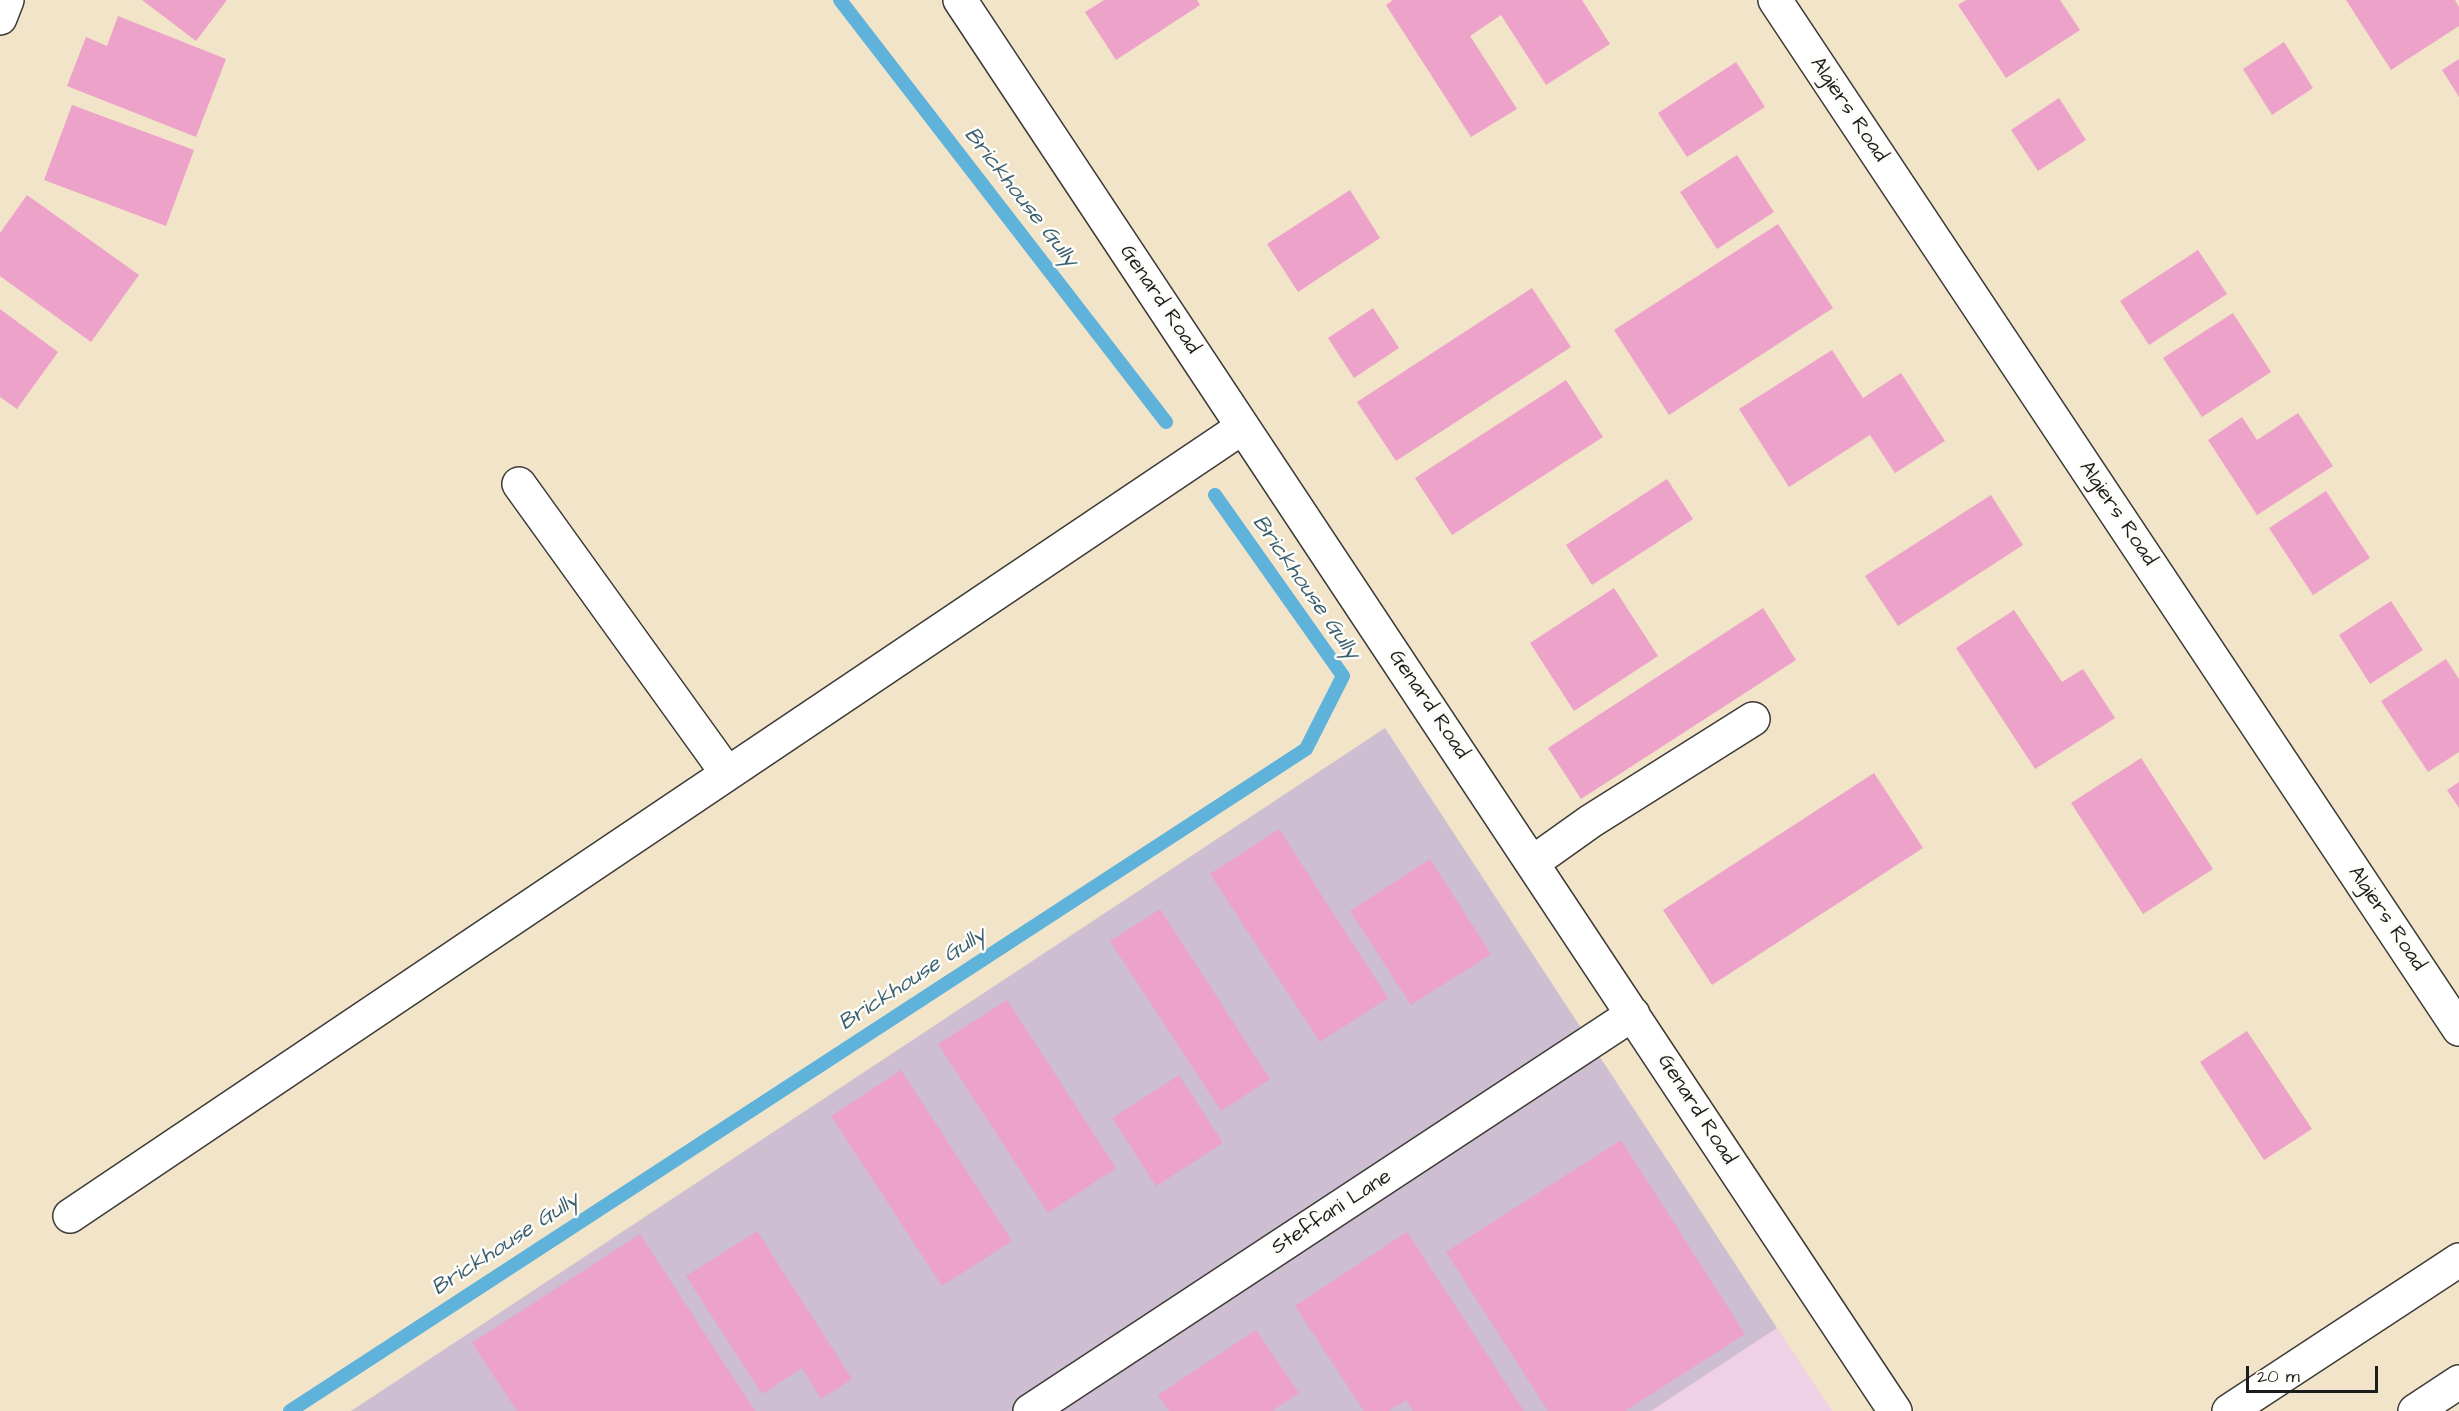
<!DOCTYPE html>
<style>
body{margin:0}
#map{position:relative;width:2459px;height:1411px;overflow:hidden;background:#f2e4c8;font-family:"Architects Daughter",sans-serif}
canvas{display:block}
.scale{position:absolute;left:2246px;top:1366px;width:132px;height:27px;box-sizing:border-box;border:3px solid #1c1c1c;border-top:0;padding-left:8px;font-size:18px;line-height:21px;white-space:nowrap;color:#1c1c1c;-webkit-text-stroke:4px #fdfcf7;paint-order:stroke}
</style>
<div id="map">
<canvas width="2459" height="1411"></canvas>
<div class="scale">20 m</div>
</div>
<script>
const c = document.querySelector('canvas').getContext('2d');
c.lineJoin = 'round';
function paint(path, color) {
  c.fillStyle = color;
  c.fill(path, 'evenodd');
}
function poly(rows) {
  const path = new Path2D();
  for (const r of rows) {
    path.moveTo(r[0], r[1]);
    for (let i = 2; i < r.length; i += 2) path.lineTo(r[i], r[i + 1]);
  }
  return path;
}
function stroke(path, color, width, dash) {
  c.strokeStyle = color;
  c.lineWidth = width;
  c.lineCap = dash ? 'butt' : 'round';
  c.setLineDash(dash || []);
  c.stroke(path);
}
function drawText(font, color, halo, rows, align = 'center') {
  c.font = font + ' "Architects Daughter",sans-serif';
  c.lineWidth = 5;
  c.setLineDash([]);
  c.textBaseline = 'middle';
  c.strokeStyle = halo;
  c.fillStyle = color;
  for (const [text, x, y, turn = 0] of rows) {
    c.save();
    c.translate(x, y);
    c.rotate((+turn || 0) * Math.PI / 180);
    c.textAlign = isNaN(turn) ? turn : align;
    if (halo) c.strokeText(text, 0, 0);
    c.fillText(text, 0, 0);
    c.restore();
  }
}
const built = poly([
 [1777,1328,1832,1411,1651,1411]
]);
const industrial = poly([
 [1385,728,1777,1328,1651,1411,351,1411]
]);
const stream = poly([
 [840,0,1166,422],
 [290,1411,1306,749,1343,676,1215,495]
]);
const building = poly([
 [142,0,227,0,196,41],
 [1104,0,1197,0,1200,5,1116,60,1085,12],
 [1393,0,1582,0,1610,44,1546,85,1501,15,1470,36,1517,109,1471,137,1386,5],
 [1966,0,2060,0,2080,30,2006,78,1958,5],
 [2346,0,2455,0,2459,7,2459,26,2391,70],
 [118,16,226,59,196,137,67,86,86,37,107,46],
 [2284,42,2313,88,2272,115,2243,69],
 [2459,59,2459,97,2442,70],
 [1736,62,1765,107,1687,157,1658,113],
 [2059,98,2086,140,2038,171,2011,130],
 [72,105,194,150,166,226,44,180],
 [1737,155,1774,212,1717,249,1680,192],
 [1350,190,1380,238,1298,292,1267,244],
 [27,195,139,275,91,342,0,276,0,233],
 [1778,224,1833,308,1669,415,1614,330],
 [2198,250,2227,294,2149,345,2120,301],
 [1532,288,1571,347,1396,461,1357,402],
 [1373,308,1399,348,1354,378,1328,338],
 [0,309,58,352,17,409,0,397],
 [2233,313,2271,372,2202,417,2163,358],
 [1832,350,1863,398,1901,373,1945,441,1895,473,1870,435,1789,487,1739,409],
 [1566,380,1603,437,1452,535,1415,478],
 [2298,413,2333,466,2257,515,2208,440,2242,417,2257,440],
 [1667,479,1693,519,1592,585,1566,545],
 [2326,491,2370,558,2313,595,2269,528],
 [1991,495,2023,545,1898,626,1865,576],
 [1614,588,1658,656,1574,711,1530,643],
 [2391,601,2423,650,2370,684,2339,635],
 [1763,608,1796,660,1581,799,1548,748],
 [2014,610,2062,682,2083,669,2115,718,2035,769,1956,648],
 [2446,659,2459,679,2459,752,2428,772,2381,701],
 [2141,758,2213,869,2143,914,2071,803],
 [1874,773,1923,848,1712,985,1663,910],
 [2459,782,2459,808,2447,790],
 [1279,829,1388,998,1320,1042,1210,874],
 [1430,859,1491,954,1411,1005,1350,911],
 [1160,909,1270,1079,1221,1111,1110,941],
 [1007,1000,1116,1168,1048,1213,938,1044],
 [2247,1031,2312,1129,2264,1160,2200,1062],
 [901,1070,1012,1241,942,1286,831,1116],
 [1179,1075,1223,1143,1156,1186,1112,1118],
 [1621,1140,1745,1334,1625,1411,1548,1411,1446,1252],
 [757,1231,852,1379,821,1399,802,1368,762,1394,686,1276],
 [1407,1232,1524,1411,1413,1411,1406,1400,1388,1411,1364,1411,1295,1306],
 [640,1234,755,1411,517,1411,472,1343],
 [1256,1330,1299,1393,1272,1411,1169,1411,1158,1395]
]);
const minor = poly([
 [960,0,1895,1411],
 [1775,0,2459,1029],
 [0,18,7,0],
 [519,484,727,773],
 [1532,863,1591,821,1753,719],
 [70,1216,1243,427],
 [1030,1411,1633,1014]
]);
const major = poly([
 [2229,1411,2459,1260],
 [2415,1411,2459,1382]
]);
const streetNames = [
 ["Algiers Road",1848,110,56],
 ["Genard Road",1159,300,56],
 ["Algiers Road",2117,514,56],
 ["Genard Road",1428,705,56],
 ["Algiers Road",2386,919,56],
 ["Genard Road",1696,1110,57],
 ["Steffani Lane",1332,1213,-33]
];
const waterNames = [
 ["Brickhouse Gully",1020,198,52],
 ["Brickhouse Gully",1305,588,55],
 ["Brickhouse Gully",913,980,-33],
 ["Brickhouse Gully",506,1245,-33]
];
paint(built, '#f0d0e4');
paint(industrial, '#cebed1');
stroke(stream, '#5fb3db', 14);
paint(building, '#eda2c9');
stroke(minor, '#3c3a36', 36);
stroke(major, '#3c3a36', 36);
stroke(minor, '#fff', 33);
stroke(major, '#fff', 33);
drawText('21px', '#1c1c1c', '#fdfcf7', streetNames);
drawText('italic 22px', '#3a6072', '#fdfcf7', waterNames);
</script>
